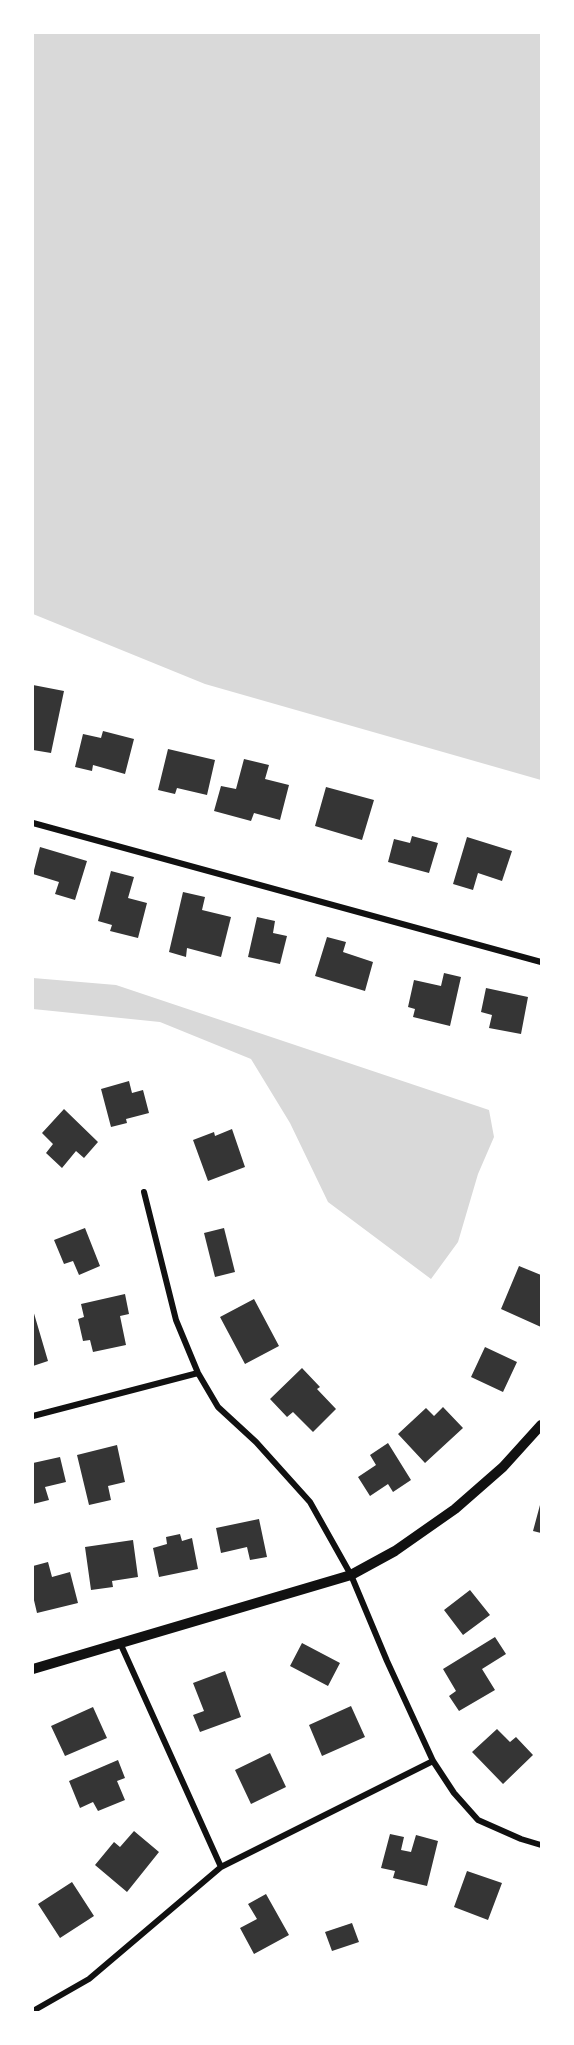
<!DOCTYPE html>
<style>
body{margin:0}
#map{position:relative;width:574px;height:2045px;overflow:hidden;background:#fff;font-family:"IBM Plex Sans",sans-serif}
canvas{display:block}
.frame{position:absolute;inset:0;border:34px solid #fff;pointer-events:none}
</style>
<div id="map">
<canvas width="574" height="2045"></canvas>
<div class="frame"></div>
</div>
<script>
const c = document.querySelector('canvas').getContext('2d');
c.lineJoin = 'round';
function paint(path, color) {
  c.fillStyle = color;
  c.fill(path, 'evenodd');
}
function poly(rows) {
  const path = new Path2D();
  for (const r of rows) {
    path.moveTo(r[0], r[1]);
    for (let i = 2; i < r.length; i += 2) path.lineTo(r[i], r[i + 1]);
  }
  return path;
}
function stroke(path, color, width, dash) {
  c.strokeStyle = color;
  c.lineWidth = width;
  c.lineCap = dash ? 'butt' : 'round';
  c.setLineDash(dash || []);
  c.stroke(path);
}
const water = poly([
 [33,33,541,33,541,780,205,684,33,614],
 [33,978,116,985,489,1110,494,1137,478,1174,458,1242,431,1279,328,1202,290,1123,251,1059,160,1022,33,1009]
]);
const building = poly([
 [33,685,64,691,51,753,33,750],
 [103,731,134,739,125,774,93,765,92,771,75,767,83,734,101,738],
 [168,749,215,760,207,795,177,788,175,794,158,790],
 [244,759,269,765,265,779,289,785,280,820,254,813,251,821,214,811,221,786,236,789],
 [326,787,374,800,362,840,315,826],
 [412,836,438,843,429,873,388,862,394,839,410,843],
 [467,837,512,851,502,881,478,873,473,890,453,884],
 [40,847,87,861,75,900,55,894,59,882,33,874],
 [111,871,134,877,128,898,147,903,138,938,110,931,112,925,98,921],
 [183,892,205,897,202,910,231,917,221,957,187,948,186,957,169,952],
 [257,917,275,921,273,933,287,936,280,964,248,957],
 [327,937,346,942,343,952,373,962,365,991,315,976],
 [444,973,461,977,450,1026,413,1017,415,1009,408,1007,414,980,441,986],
 [486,988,528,997,521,1034,489,1028,492,1015,481,1012],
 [129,1081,132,1093,143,1090,149,1113,126,1119,127,1123,111,1127,101,1089],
 [64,1109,98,1142,84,1158,76,1151,62,1168,46,1153,53,1144,42,1133],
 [232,1129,245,1167,208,1181,193,1140,214,1132,215,1136],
 [85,1228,100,1266,79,1275,73,1261,64,1264,54,1240],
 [224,1228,235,1272,215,1277,204,1233],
 [519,1266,541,1275,541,1327,501,1309],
 [125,1294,129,1314,120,1316,126,1345,93,1352,90,1340,83,1341,78,1319,84,1317,81,1304],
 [254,1299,279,1346,245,1364,220,1317],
 [33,1310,48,1361,33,1366],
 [485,1347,517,1362,503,1392,471,1377],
 [302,1368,320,1387,317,1389,336,1409,313,1432,293,1412,287,1417,270,1399],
 [443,1407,463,1428,425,1463,398,1434,426,1408,434,1416],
 [388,1443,411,1480,393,1492,388,1484,370,1496,358,1477,376,1465,370,1455],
 [117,1445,125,1482,108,1486,111,1500,89,1505,77,1455],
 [60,1457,66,1482,45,1487,49,1500,33,1504,33,1463],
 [540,1505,541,1505,541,1533,533,1531],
 [259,1519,267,1557,250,1560,247,1547,221,1553,216,1528],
 [180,1534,182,1541,192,1538,198,1569,159,1577,153,1548,167,1544,166,1537],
 [133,1540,138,1577,112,1581,113,1587,91,1590,85,1547],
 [48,1562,52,1577,70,1572,78,1603,37,1613,33,1596,33,1566],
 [470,1590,490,1615,463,1635,444,1610],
 [495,1637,506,1654,482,1669,495,1690,459,1711,449,1696,456,1691,443,1669],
 [302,1643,340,1663,328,1686,290,1666],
 [225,1671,241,1717,200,1732,193,1715,204,1711,193,1683],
 [351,1706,365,1737,322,1756,309,1725],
 [93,1707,107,1738,65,1756,51,1726],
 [497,1729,510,1742,516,1737,533,1755,503,1784,472,1752],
 [270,1753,286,1787,251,1804,235,1770],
 [118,1760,125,1778,117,1781,125,1800,98,1811,93,1802,80,1808,69,1781],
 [134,1831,159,1852,127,1892,95,1865,114,1842,120,1847],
 [390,1834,404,1837,401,1850,411,1852,416,1835,438,1841,427,1886,393,1878,395,1871,381,1868],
 [467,1871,502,1883,488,1920,454,1907],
 [72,1882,94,1916,60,1938,38,1904],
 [266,1894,289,1935,254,1954,240,1928,257,1919,248,1904],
 [352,1923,359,1942,332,1951,325,1932]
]);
const minor = poly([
 [33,823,541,962],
 [144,1192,176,1320,198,1373,218,1407,256,1442,310,1502,351,1575,387,1661,433,1761,454,1793,478,1820,521,1839,541,1845],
 [33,1416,198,1373],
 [121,1645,221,1867],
 [33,2011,89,1979,221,1867,433,1761]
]);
const tertiary = poly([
 [33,1669,351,1575,395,1551,455,1509,503,1467,541,1425]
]);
paint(water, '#d9d9d9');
paint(building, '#353535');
stroke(minor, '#111', 6);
stroke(tertiary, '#111', 10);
</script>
